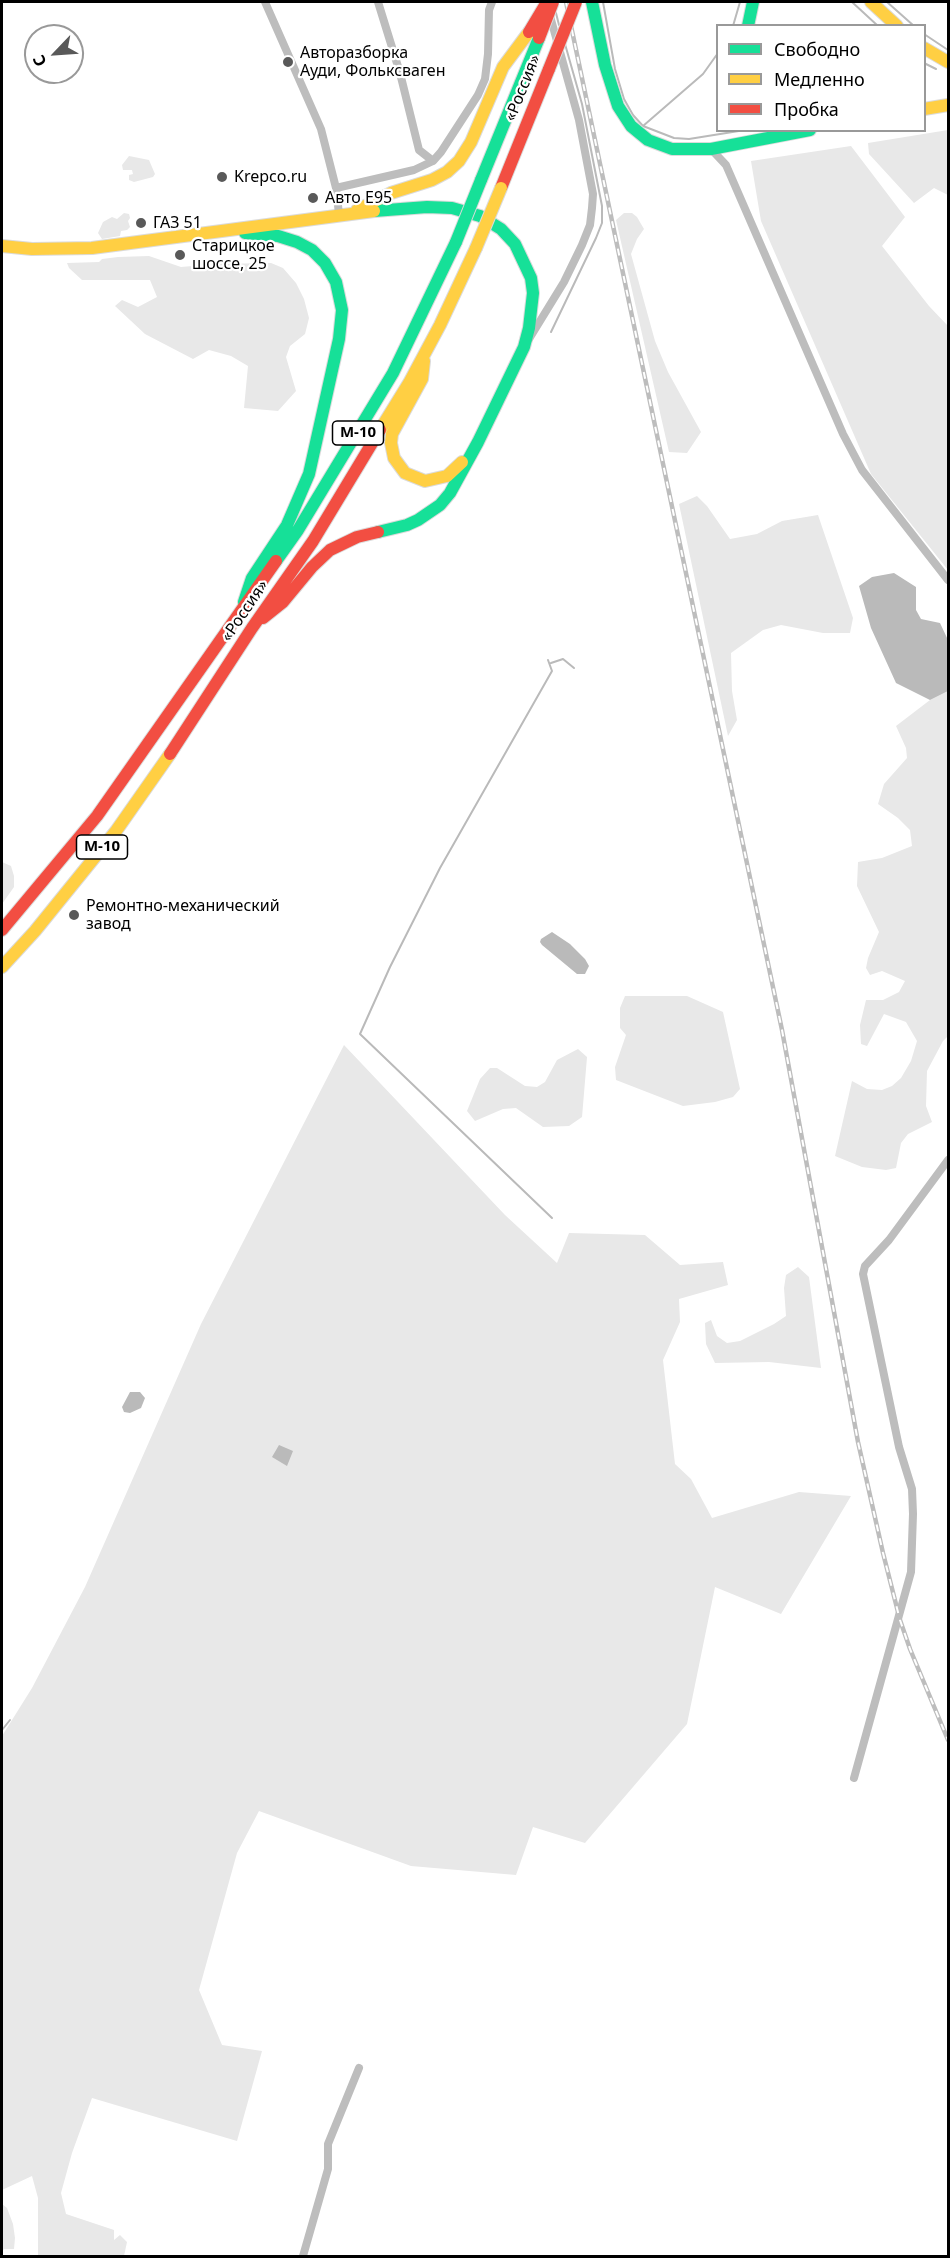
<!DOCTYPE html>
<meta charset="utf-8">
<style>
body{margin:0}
#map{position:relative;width:950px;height:2258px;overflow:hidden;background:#fff;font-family:"Noto Sans",sans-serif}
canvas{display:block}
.frame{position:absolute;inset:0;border:3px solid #000;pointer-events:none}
.legend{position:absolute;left:716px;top:24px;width:210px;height:108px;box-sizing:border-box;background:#fff;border:2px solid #999;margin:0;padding:8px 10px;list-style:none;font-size:18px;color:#000}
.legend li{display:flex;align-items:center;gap:12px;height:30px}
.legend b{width:30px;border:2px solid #999}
.north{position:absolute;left:24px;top:24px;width:60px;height:60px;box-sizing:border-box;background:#fff;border:2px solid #999;border-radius:50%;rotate:245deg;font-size:16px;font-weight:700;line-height:24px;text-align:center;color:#000}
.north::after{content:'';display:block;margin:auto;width:21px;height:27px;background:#595959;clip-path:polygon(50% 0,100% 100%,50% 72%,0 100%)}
</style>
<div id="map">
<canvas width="950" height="2258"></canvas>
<div class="frame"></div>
<ul class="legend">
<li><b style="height:8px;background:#16e098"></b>Свободно</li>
<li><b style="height:8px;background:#ffcf43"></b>Медленно</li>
<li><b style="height:8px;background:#f24e42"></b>Пробка</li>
</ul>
<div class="north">С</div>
</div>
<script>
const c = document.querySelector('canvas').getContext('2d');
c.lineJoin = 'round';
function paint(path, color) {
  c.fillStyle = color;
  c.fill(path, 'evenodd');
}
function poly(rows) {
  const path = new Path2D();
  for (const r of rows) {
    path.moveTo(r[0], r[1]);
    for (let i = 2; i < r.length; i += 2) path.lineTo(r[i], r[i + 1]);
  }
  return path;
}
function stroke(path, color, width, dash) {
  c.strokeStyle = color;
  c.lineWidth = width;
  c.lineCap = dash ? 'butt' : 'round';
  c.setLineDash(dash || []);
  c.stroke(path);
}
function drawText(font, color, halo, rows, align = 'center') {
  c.font = font + ' "Noto Sans",sans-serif';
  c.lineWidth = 4.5;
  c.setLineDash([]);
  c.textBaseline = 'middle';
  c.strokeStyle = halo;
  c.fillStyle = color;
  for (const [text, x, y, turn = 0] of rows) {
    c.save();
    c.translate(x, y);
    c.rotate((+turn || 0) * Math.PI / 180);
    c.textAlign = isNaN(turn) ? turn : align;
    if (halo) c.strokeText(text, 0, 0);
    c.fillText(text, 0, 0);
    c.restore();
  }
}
const green = poly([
 [948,130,948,195,934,188,914,203,869,154,868,143],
 [851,146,905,217,882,246,929,306,948,326,948,570,871,474,761,221,751,161],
 [129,156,149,160,155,174,153,177,134,182,129,180,129,175,133,174,132,170,123,170,122,165],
 [124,213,129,214,130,218,128,221,130,227,127,230,121,231,120,236,102,239,98,233,103,222,112,217,117,219],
 [624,213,632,213,637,217,644,229,637,239,631,254,655,341,668,372,701,432,687,453,669,452,616,220],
 [149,256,181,267,216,264,271,263,283,268,296,283,304,299,309,318,305,334,290,346,286,357,296,391,278,411,244,408,248,366,231,356,209,350,193,359,145,334,115,306,122,300,138,307,157,297,150,280,82,280,69,268,67,263,99,262,102,259,118,257],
 [697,496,707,506,730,539,757,534,782,521,818,515,853,618,850,633,823,633,781,625,763,630,731,653,732,691,737,720,728,736,679,504],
 [948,691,948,1036,943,1041,927,1071,926,1106,932,1122,908,1134,901,1143,896,1168,886,1170,862,1167,835,1156,852,1081,867,1089,882,1090,892,1086,901,1078,911,1061,917,1041,906,1022,884,1014,867,1046,861,1044,860,1025,866,1000,883,1000,899,992,905,981,882,971,870,975,866,968,868,958,879,932,857,886,858,862,882,858,912,846,910,830,898,818,878,804,884,784,907,758,906,748,896,726,930,700],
 [2,862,11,866,14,876,14,887,2,904],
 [625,996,687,996,723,1012,740,1089,733,1097,715,1102,683,1106,616,1080,615,1067,626,1035,620,1028,620,1008],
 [344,1045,505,1215,557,1263,569,1233,645,1235,680,1265,723,1262,728,1285,679,1299,680,1322,663,1360,675,1464,691,1479,712,1518,799,1492,851,1496,781,1614,715,1587,687,1724,585,1843,533,1827,516,1875,411,1866,259,1811,237,1853,199,1990,222,2045,262,2051,237,2141,92,2098,72,2153,61,2193,66,2214,114,2230,114,2240,120,2235,127,2242,124,2256,38,2256,38,2198,32,2176,2,2190,2,1736,32,1688,85,1587,201,1324],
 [578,1049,587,1057,582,1117,569,1126,543,1127,516,1108,503,1109,475,1121,467,1111,480,1079,490,1068,497,1068,525,1086,537,1087,545,1082,557,1060],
 [798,1267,809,1277,821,1368,769,1362,715,1363,706,1344,705,1323,711,1320,717,1336,727,1343,740,1341,774,1324,786,1316,784,1288,786,1275],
 [2,2204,7,2208,13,2224,15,2238,14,2249,4,2249,2,2251]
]);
const water = poly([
 [894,573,916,587,916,610,921,619,940,623,948,640,948,691,930,700,896,683,871,628,859,586,872,577],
 [552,932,570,944,585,959,589,966,585,974,577,974,542,945,540,942,541,939],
 [130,1392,140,1392,145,1398,141,1408,130,1413,124,1412,122,1407],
 [279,1445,293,1451,287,1466,272,1457]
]);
const stream = poly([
 [603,2,615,69,624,99,633,115,643,126,674,138,689,139,745,130],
 [852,2,878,26],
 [887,2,914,26],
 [556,13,559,25],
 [733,26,740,2],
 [924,34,948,50],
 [924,63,936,69],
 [643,126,703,74,718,53],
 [551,332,596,238,602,223,602,206,582,104,565,44],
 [548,660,552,671,440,868,390,967,360,1034,552,1218],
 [551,663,563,659,574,668],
 [2,1730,10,1720]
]);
const street = poly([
 [265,2,321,129,336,188,339,214],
 [378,2,400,73,419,150,433,161],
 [711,149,726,165,843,434,862,470,948,580],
 [336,188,414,170,433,161,441,152,478,95,485,79,488,54,489,10,492,2],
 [529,339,564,282,582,245,590,225,592,208,593,194,579,120,550,16],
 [854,1778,911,1572,913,1514,912,1489,899,1447,863,1274,865,1266,889,1240,948,1160],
 [303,2256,328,2169,328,2144,359,2068]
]);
const fast = poly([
 [592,2,605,65,618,106,631,126,648,140,672,149,711,149,810,130],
 [748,26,753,2],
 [481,180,539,38],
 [374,211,427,207,452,208,480,216,501,229,515,244,531,278,533,293,529,328,524,347,478,442,450,493,440,505,418,520,407,525,378,532],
 [276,561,298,530,393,373,456,242],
 [244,602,252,578,287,525,309,474,339,339,342,310,336,282,325,263,312,250,297,242,278,236,245,233]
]);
const slow = poly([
 [871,2,897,26],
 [924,48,948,62],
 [924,109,948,105],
 [357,210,391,193,432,180,447,172,459,161,471,142,503,67,529,32],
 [2,246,32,249,92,248,374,211],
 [424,361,422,379,392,434,391,443,394,458,405,473,425,481,447,476,462,462],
 [380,430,409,383,440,325,476,248],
 [2,967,35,931,116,831,170,754]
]);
const jam = poly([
 [501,188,549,69],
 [263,618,283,602,312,567,330,550,357,537,378,532],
 [170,754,252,628,313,541,380,430],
 [2,930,97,816,276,561]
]);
const rail = poly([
 [566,2,782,1030,858,1442,883,1553,900,1620,910,1649,948,1740]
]);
const fastBridge = poly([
 [456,242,481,180]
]);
const slowBridge = poly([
 [476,248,501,188]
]);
const jamBridge = poly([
 [529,32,547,2],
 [539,38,553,2],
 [549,69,576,2]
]);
const markers = [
 [288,62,6,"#595959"],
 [222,177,6,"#595959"],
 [313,198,6,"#595959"],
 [141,223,6,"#595959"],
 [180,255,6,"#595959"],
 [74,915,6,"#595959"]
];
const shields = [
 [358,433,51],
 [102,847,51]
];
const shieldNames = [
 ["М-10",358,433],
 ["М-10",102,847]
];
const poiNames = [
 ["Авторазборка",300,53],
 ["Ауди, Фольксваген",300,71],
 ["Krepco.ru",234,177],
 ["Авто E95",325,198],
 ["ГАЗ 51",153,223],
 ["Старицкое",192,246],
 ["шоссе, 25",192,264],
 ["Ремонтно-механический",86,906],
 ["завод",86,924]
];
const streetNames = [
 ["«Россия»",523,88,-68],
 ["«Россия»",245,611,-56]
];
paint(green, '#e8e8e8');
paint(water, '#bababa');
stroke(stream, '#bababa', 2);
stroke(fast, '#dbdbdb', 14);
stroke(slow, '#dbdbdb', 14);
stroke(jam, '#dbdbdb', 14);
stroke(street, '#bdbdbd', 8);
stroke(fast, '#16e098', 12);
stroke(slow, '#ffcf43', 12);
stroke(jam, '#f24e42', 12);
stroke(rail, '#bdbdbd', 4.5);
stroke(rail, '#fff', 2, [7]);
stroke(fastBridge, '#dbdbdb', 14, []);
stroke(slowBridge, '#dbdbdb', 14, []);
stroke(jamBridge, '#dbdbdb', 14, []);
stroke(fastBridge, '#16e098', 12);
stroke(slowBridge, '#ffcf43', 12);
stroke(jamBridge, '#f24e42', 12);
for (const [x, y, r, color] of markers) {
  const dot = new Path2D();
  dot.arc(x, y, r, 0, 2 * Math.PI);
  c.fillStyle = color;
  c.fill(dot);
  stroke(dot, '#fff', 2);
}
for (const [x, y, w] of shields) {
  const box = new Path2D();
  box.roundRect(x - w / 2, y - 12, w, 24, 4.5);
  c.fillStyle = '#fff';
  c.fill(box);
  stroke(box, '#000', 1.5);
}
drawText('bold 15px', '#000', null, shieldNames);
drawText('16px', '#000', '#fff', poiNames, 'left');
drawText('16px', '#000', '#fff', streetNames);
</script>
